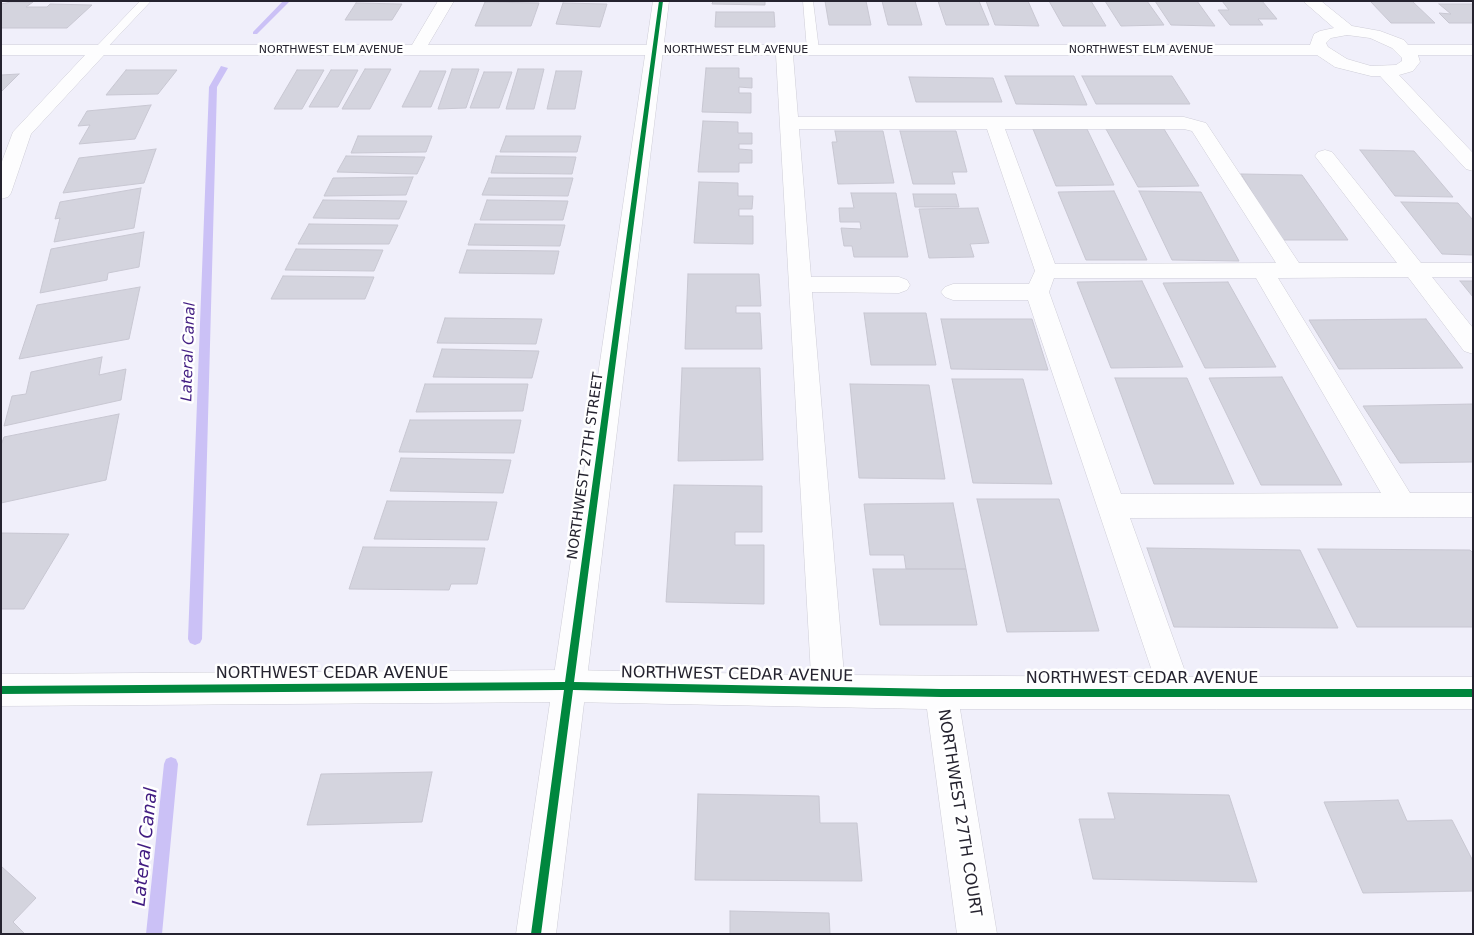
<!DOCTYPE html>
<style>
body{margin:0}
#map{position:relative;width:1474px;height:935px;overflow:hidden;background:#f0effa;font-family:"DejaVu Sans",sans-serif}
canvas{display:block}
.frame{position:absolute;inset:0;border:2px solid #25232f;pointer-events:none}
</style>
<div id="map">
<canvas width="1474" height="935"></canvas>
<div class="frame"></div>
</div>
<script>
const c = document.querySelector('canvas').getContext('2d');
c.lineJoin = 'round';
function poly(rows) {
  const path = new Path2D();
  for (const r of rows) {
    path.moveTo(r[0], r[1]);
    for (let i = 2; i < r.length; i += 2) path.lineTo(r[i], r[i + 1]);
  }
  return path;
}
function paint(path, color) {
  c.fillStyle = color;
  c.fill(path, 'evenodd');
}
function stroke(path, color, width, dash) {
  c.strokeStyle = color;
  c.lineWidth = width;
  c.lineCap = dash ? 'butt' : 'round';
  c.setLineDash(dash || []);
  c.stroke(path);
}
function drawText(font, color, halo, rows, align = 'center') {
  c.font = font + ' "DejaVu Sans",sans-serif';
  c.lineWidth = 5;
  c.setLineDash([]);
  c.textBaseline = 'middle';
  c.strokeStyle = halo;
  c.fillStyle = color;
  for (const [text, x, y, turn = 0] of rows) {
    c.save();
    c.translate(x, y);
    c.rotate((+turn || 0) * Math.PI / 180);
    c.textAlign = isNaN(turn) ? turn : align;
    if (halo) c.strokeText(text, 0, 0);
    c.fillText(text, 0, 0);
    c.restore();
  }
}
const stream = poly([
 [283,1,290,1,257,34,253,34,253,32,283,1],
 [221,66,228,68,217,87,202,639,200,643,195,645,190,643,188,639,209,87,221,66],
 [171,757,176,759,178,764,162,934,146,934,164,764,166,759,171,757]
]);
const building = poly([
 [713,1,765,1,765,5,712,4,713,1],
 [825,1,866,1,871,25,829,25,825,1],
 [882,1,915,1,922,25,888,25,882,1],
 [938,1,979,1,989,25,946,25,938,1],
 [986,1,1028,1,1039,26,995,25,986,1],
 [1049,1,1091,1,1106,26,1063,26,1049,1],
 [1105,1,1147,1,1164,25,1121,26,1105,1],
 [1155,1,1197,1,1215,26,1171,25,1155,1],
 [1222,1,1262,1,1277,19,1258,19,1263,25,1230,25,1218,10,1229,10,1222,1],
 [1370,1,1412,1,1435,23,1391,23,1370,1],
 [11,2,33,2,26,7,47,7,50,4,92,5,67,28,1,28,1,4,11,2],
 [485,2,539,3,531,26,475,26,485,2],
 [356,3,402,4,392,20,345,20,356,3],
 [563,3,607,4,600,27,556,24,563,3],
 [1439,4,1473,4,1473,23,1449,23,1439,13,1451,14,1439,4],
 [716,12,774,12,775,27,715,27,716,12],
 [706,68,739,68,739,78,752,78,752,88,739,87,739,93,751,93,751,113,702,112,706,68],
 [365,69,391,69,370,109,342,109,365,69],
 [452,69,479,69,466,108,438,109,452,69],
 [518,69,544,69,534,109,506,109,518,69],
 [126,70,177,70,158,94,106,95,126,70],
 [297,70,324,70,302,109,274,109,297,70],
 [331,70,358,70,338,107,309,107,331,70],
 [420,71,446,71,431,107,402,107,420,71],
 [556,71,582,71,575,109,547,109,556,71],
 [484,72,512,72,499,108,470,108,484,72],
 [19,74,1,92,1,75,19,74],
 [1005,76,1074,76,1087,105,1016,104,1005,76],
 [1082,76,1172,76,1190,104,1096,104,1082,76],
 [909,77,993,78,1002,102,916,102,909,77],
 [151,105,135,139,79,144,90,125,78,126,87,111,151,105],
 [703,121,738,122,738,133,752,133,752,144,739,144,739,149,752,150,752,163,739,163,739,172,698,172,703,121],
 [1033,129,1087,129,1114,185,1056,186,1033,129],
 [1106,129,1164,129,1199,186,1138,187,1106,129],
 [835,131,883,131,894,183,838,184,832,142,837,142,835,131],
 [900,131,956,131,967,172,952,172,955,184,913,184,900,131],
 [358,136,432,136,426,152,351,153,358,136],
 [506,136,581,136,577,152,500,152,506,136],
 [156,149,144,183,63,193,79,158,156,149],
 [1360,150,1414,151,1453,197,1395,196,1360,150],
 [346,156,425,157,417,174,337,172,346,156],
 [496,156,576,157,572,174,491,173,496,156],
 [1241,174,1302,175,1348,240,1281,240,1241,174],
 [413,177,406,195,324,196,333,178,413,177],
 [489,178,573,178,568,196,482,195,489,178],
 [699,182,738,183,738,196,753,196,752,209,739,209,739,216,753,216,753,244,694,243,699,182],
 [141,188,134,228,54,242,60,218,55,219,60,202,141,188],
 [1114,191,1147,260,1086,260,1058,192,1114,191],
 [1139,191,1201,192,1239,261,1172,260,1139,191],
 [851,193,896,193,908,257,854,257,852,246,844,246,841,228,861,229,860,222,840,222,839,208,854,208,851,193],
 [913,194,956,194,959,207,915,207,913,194],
 [323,200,407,201,399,219,313,218,323,200],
 [487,200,568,201,563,220,480,220,487,200],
 [1401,202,1458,203,1473,220,1473,255,1442,254,1401,202],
 [978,208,989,243,970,244,974,257,929,258,919,209,978,208],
 [309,224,398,225,389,244,298,244,309,224],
 [475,224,565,225,560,246,468,245,475,224],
 [144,232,139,267,108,273,107,280,40,293,51,249,144,232],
 [296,249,383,250,374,271,285,270,296,249],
 [467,250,559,251,554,274,459,273,467,250],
 [688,274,759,274,761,306,736,306,736,313,760,313,762,349,685,349,688,274],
 [283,276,374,277,365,299,271,299,283,276],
 [1142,281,1183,367,1111,368,1077,282,1142,281],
 [1460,281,1473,281,1473,297,1460,281],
 [1228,282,1276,367,1205,368,1163,283,1228,282],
 [140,287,129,339,19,359,37,305,140,287],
 [864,313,926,313,936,365,871,365,864,313],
 [445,318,542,319,536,344,437,343,445,318],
 [941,319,1032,319,1048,370,951,369,941,319],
 [1426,319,1463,368,1339,369,1309,320,1426,319],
 [442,349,539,351,532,378,433,377,442,349],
 [102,357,99,375,126,369,121,400,4,426,12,396,26,394,31,372,102,357],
 [682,368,760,368,763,460,678,461,682,368],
 [1282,377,1342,485,1261,485,1209,378,1282,377],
 [1115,378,1187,378,1234,484,1154,484,1115,378],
 [952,379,1023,379,1052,484,973,483,952,379],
 [425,384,528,384,523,411,416,412,425,384],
 [850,384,929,385,945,479,859,478,850,384],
 [1473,404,1473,462,1400,463,1363,406,1473,404],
 [119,414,106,480,1,503,1,445,4,437,119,414],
 [410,420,521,420,514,453,399,452,410,420],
 [401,458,511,460,503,493,390,491,401,458],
 [674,485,762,486,762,532,735,532,735,545,764,545,764,604,666,602,674,485],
 [977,499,1059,499,1099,631,1007,632,977,499],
 [387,501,497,502,488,540,374,539,387,501],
 [953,503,966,569,906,569,904,555,870,555,864,504,953,503],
 [1,533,69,534,24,609,1,609,1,533],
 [363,547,485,548,477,584,451,584,449,590,349,589,363,547],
 [1147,548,1300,550,1338,628,1174,627,1147,548],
 [1318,549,1470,550,1473,553,1473,627,1357,627,1318,549],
 [873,569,966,569,977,625,880,625,873,569],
 [432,772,422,822,307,825,321,774,432,772],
 [1108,793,1229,795,1257,882,1093,879,1079,819,1115,819,1108,793],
 [698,794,819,796,820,823,857,823,862,881,695,880,698,794],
 [1398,800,1407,821,1452,820,1473,861,1473,891,1363,893,1324,802,1398,800],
 [1,866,36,898,13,922,25,934,1,934,1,866],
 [730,911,829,913,830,934,730,934,730,911]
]);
const lane = poly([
 [140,1,151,1,103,52,95,52,93,50,95,48,140,1],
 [803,1,813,1,819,50,813,53,807,50,803,1]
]);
const street = poly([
 [438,1,454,1,428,45,1310,45,1314,34,1320,31,1334,28,1303,1,1321,1,1352,26,1380,31,1404,40,1408,45,1473,45,1473,55,1418,55,1420,62,1413,71,1399,75,1473,153,1473,171,1466,169,1380,76,1371,76,1335,67,1317,55,793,55,798,117,1184,117,1206,123,1299,263,1397,263,1315,156,1318,152,1325,150,1332,152,1421,263,1473,263,1473,277,1432,277,1473,328,1473,354,1464,351,1408,277,1278,278,1410,493,1473,493,1473,517,1130,518,1187,677,1473,677,1473,709,960,709,997,934,957,934,927,709,569,702,1,706,1,674,569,670,811,675,776,55,104,55,31,134,11,193,8,197,1,199,1,164,13,132,85,55,1,55,1,45,412,45,438,1],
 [1347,35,1370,38,1392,48,1402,58,1402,61,1396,65,1371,66,1347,59,1328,47,1326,43,1331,38,1347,35],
 [799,129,987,129,1035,271,1029,284,953,284,945,287,941,292,945,297,953,300,1028,300,1154,677,844,675,812,292,899,293,907,290,910,285,907,280,899,277,811,277,799,129],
 [1005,129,1184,129,1192,131,1276,263,1055,264,1005,129],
 [1054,278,1256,278,1381,493,1121,494,1049,292,1054,278]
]);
const secondary = poly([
 [653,1,669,1,556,934,516,934,653,1]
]);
const cycleway = poly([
 [659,1,663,1,574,682,941,689,1473,689,1473,697,941,697,573,690,541,934,531,934,564,690,1,694,1,686,565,682,659,1]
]);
const farStreetnames = [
 ["NORTHWEST ELM AVENUE",331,50],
 ["NORTHWEST ELM AVENUE",736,50],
 ["NORTHWEST ELM AVENUE",1141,50]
];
const streetNames = [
 ["NORTHWEST 27TH STREET",586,466,-82]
];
const waterNames = [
 ["Lateral Canal",189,352,-88]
];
const nearStreetnames = [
 ["NORTHWEST CEDAR AVENUE",332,674],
 ["NORTHWEST CEDAR AVENUE",737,675,1],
 ["NORTHWEST CEDAR AVENUE",1142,679],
 ["NORTHWEST 27TH COURT",959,813,81]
];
const nearWaternames = [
 ["Lateral Canal",146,847,-84]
];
paint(stream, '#cbc1f6');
paint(building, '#d4d4de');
stroke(building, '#c8c7d2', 1);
stroke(lane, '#cecdd7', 1);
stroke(street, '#cecdd7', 1);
stroke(secondary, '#cecdd7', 1);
paint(lane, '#fdfdfe');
paint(street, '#fdfdfe');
paint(secondary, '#fdfdfe');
paint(cycleway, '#00873e');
drawText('11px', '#25232f', '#fff', farStreetnames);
drawText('14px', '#25232f', '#fff', streetNames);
drawText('italic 15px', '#401b81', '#fff', waterNames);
drawText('16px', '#25232f', '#fff', nearStreetnames);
drawText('italic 18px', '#401b81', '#fff', nearWaternames);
</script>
